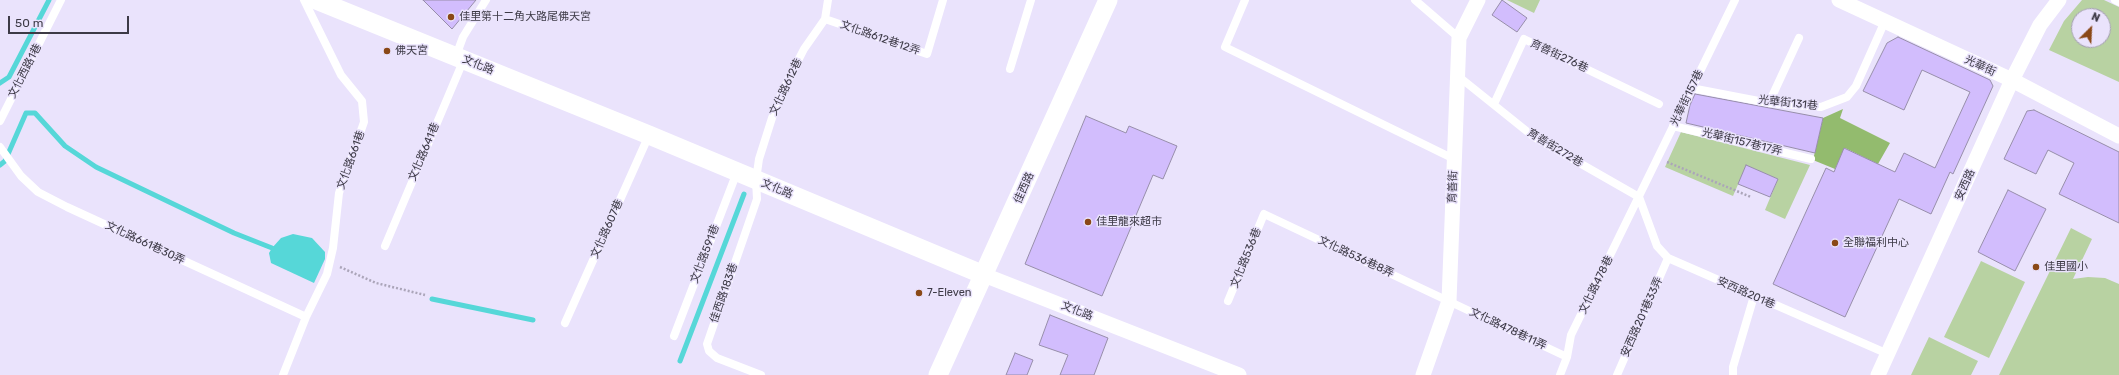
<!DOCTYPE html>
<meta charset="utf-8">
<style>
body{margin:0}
#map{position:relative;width:2119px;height:375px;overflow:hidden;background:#eae3fc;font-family:Rubik,sans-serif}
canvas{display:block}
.north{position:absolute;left:2071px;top:8px;width:40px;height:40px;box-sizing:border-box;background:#eae3fc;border:1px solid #a59fb3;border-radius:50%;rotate:24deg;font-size:11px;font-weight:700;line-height:16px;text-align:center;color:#3d3a46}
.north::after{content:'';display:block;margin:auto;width:14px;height:18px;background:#8a4817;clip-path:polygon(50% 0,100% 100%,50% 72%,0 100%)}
.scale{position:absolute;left:8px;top:16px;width:121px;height:18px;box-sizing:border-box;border:2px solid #3d3a46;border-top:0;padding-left:5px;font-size:12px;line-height:14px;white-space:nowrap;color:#3d3a46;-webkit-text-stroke:3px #eae3fc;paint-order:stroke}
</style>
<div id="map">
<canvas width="2119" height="375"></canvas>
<div class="north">N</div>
<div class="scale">50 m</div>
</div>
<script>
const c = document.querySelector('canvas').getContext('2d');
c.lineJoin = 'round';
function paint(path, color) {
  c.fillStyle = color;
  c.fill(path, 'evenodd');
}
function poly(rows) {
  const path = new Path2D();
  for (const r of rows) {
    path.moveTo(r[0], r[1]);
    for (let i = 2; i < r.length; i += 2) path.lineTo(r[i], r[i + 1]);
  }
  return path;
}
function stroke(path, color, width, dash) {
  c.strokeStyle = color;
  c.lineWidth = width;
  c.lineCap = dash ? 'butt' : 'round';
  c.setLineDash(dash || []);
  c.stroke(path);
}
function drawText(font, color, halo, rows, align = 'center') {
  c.font = font + ' Rubik,"Noto Sans TC",sans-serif';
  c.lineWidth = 3;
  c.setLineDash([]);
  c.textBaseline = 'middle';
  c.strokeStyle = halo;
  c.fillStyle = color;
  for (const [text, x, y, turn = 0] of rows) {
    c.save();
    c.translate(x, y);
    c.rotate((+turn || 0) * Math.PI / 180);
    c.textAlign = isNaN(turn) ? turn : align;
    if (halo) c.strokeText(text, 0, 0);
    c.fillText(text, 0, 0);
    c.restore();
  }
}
const green = poly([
 [1507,0,1540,0,1534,13],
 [2082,0,2104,0,2119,7,2119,82,2049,50,2064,21],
 [2079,16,2103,16,2103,40,2079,40],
 [1681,132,1810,165,1785,219,1765,210,1778,179,1746,166,1733,196,1665,167],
 [2071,228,2092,239,2073,279,2088,277,2105,278,2119,284,2119,375,1999,375],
 [1981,261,2025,282,1989,358,1944,337],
 [1929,337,1978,361,1971,375,1911,375]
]);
const forest = poly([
 [1843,109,1840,118,1890,143,1878,164,1845,148,1835,169,1813,160,1823,118]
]);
const water = poly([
 [293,234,312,238,325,252,325,259,314,283,271,263,269,253,272,248,281,238]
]);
const stream = poly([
 [0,83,9,77,49,0],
 [0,165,5,161,26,113,35,113,65,146,96,167,234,233,272,248],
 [432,299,533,320],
 [680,361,744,194]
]);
const building = poly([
 [423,0,476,0,452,29,423,0],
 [1502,0,1527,18,1517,32,1492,15,1502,0],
 [1898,37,1990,80,1993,86,1953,174,1950,172,1931,214,1899,199,1845,317,1773,284,1826,168,1834,172,1844,148,1895,172,1904,153,1935,168,1970,92,1922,70,1904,110,1863,91,1887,43,1898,37],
 [1695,94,1823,118,1815,153,1686,123,1690,105,1695,94],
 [2034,110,2119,152,2119,223,2059,194,2074,163,2048,150,2036,174,2004,159,2027,111,2034,110],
 [1086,116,1126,133,1129,126,1177,146,1163,179,1153,175,1102,296,1025,264,1086,116],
 [1746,165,1778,179,1770,197,1738,184,1746,165],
 [2008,190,2046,209,2015,271,1978,252,2008,190],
 [1050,315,1108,338,1094,375,1060,375,1068,355,1039,345,1050,315],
 [1015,353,1033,360,1027,375,1006,375,1015,353]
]);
const path = poly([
 [1667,162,1751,197],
 [340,267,376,283,425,295]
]);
const service = poly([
 [1245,0,1225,47,1454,159],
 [1415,0,1459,38],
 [2115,0,2119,2],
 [825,19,927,54,943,0],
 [456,56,463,37,486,0],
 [1010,69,1031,0],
 [1458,76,1534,137,1639,197],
 [1691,88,1769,103,1821,107,1847,97,1856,86,1885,21],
 [1769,103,1799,38],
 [1494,104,1524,39,1659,104],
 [0,121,61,0],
 [1673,126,1811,159],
 [0,147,21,176,38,192,67,207,306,317],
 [1639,197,1657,246,1668,258,1888,354],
 [385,246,464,59],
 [1228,301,1264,214,1567,357],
 [565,323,649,135],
 [674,336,737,172],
 [283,375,306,317,327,274,333,248,339,193,364,122,362,101,341,75,304,0],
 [761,375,717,358,709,351,707,344,757,199,756,180,759,159,772,118,784,88,804,49,825,19,828,0],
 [1560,375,1567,357,1571,335,1735,0],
 [1617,375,1668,258],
 [1733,375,1733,367,1754,296]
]);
const minor = poly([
 [1839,0,2012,80,2119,136],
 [984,275,1239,375],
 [1423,375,1449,301,1459,38,1478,0],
 [1878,375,2012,80,2040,25,2059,0]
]);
const tertiary = poly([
 [316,0,649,135,984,275],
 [938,375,1108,0]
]);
const markers = [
 [451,17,4,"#8a4817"],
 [387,51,4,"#8a4817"],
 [1088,222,4,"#8a4817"],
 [1835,243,4,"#8a4817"],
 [2036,267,4,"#8a4817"],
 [919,293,4,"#8a4817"]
];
const poiNames = [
 ["佳里第十二角大路尾佛天宮",459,17],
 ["佛天宮",395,51],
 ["佳里龍來超市",1096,222],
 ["全聯福利中心",1843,243],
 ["佳里國小",2044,267],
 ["7-Eleven",927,293]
];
const streetNames = [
 ["文化路612巷12弄",880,38,19],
 ["育善街276巷",1559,56,25],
 ["文化路",478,65,22],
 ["光華街",1980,66,25],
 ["文化西路1巷",25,71,-63],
 ["文化路612巷",786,87,-65],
 ["光華街157巷",1687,98,-64],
 ["光華街131巷",1788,103,6],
 ["光華街157巷17弄",1742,142,14],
 ["育善街272巷",1555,148,31],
 ["文化路641巷",424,152,-67],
 ["文化路661巷",351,160,-70],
 ["安西路",1965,185,-66],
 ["育善街",1453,187,-88],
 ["佳西路",1024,188,-66],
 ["文化路",777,189,23],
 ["文化路607巷",607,229,-66],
 ["文化路661巷30弄",145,243,25],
 ["文化路591巷",705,254,-69],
 ["文化路536巷8弄",1356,257,25],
 ["文化路536巷",1246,258,-68],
 ["文化路478巷",1596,285,-64],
 ["佳西路183巷",724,293,-71],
 ["安西路201巷",1746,293,24],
 ["文化路",1077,311,21],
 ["安西路201巷33弄",1642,317,-66],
 ["文化路478巷11弄",1508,329,25]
];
paint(green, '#b8d2a2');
paint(forest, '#93bb6e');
paint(water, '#56d7d8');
stroke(stream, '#56d7d8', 5);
paint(building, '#d2bdfd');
stroke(building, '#978eaa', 1);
stroke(path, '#aba5b9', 2.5, [2, 2]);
stroke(service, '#fff', 8);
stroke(minor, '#fff', 15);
stroke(tertiary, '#fff', 19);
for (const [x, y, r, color] of markers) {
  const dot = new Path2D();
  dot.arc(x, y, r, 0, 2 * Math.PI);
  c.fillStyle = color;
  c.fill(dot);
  stroke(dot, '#eae3fc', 1.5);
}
drawText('11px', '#3d3a46', '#eae3fc', poiNames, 'left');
drawText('11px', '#3d3a46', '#eae3fc', streetNames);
</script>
